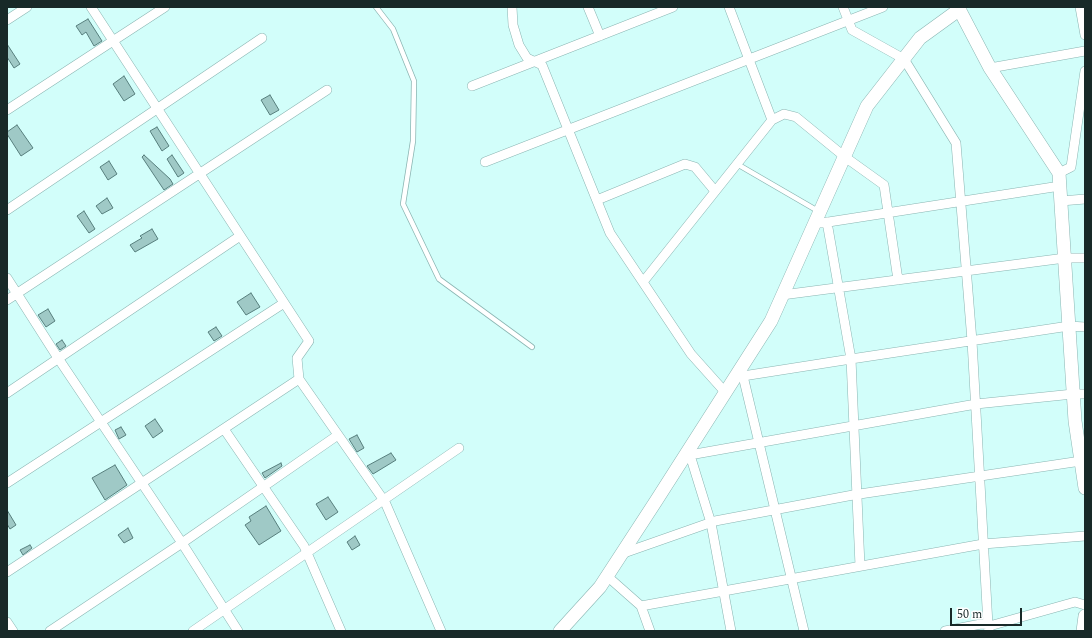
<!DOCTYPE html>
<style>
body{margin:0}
#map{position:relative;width:1092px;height:638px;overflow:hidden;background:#d2fefa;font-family:Spectral,serif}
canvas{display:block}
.frame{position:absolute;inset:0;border:8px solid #182928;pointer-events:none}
.scale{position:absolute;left:950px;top:608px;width:72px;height:18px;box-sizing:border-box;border:2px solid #182928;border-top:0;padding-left:5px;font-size:12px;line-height:14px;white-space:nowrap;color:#182928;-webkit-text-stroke:3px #fff;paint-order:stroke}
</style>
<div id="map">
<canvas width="1092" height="638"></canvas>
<div class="frame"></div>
<div class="scale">50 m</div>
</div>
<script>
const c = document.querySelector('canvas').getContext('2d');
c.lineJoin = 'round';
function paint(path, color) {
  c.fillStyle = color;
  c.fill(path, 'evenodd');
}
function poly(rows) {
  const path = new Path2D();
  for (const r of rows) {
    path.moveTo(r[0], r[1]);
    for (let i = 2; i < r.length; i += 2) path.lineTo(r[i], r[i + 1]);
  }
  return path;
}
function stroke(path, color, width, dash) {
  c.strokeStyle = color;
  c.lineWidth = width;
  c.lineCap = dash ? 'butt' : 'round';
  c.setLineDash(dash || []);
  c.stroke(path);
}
const building = poly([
 [88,19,102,41,94,46,86,32,82,35,76,26,88,19],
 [7,44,20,64,14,68,7,57,7,44],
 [124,76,135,94,124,101,113,84,124,76],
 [270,95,279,110,270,115,261,100,270,95],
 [17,125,33,148,21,156,7,134,7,132,17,125],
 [157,127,169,146,162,151,150,131,157,127],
 [144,155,170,179,173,184,164,190,142,157,144,155],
 [172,155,184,173,178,177,167,159,172,155],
 [109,161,117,174,108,180,100,167,109,161],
 [107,198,113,208,102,214,96,206,107,198],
 [84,211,95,229,89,233,77,216,84,211],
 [152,229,158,239,135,252,130,245,142,238,140,236,152,229],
 [251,293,260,307,246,315,237,302,251,293],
 [48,309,55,321,46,327,38,315,48,309],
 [216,327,222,336,214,341,208,332,216,327],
 [62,340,66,346,60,350,56,344,62,340],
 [155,419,163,431,153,438,145,426,155,419],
 [121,427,126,435,119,439,115,430,121,427],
 [357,435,364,448,357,452,349,439,357,435],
 [391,453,396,460,373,474,367,466,391,453],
 [281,463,282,466,265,478,262,473,281,463],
 [115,465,127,485,105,500,92,478,115,465],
 [328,497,338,512,326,520,316,504,328,497],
 [266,506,281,531,259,545,245,525,251,521,249,517,266,506],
 [7,510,16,525,10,529,7,524,7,510],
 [128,528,133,538,124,543,118,535,128,528],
 [355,536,360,545,352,550,347,542,355,536],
 [30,545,32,548,23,555,20,550,30,545]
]);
const lane = poly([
 [376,7,393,29,414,81,413,141,403,204,439,279,532,347],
 [737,164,818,211]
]);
const street = poly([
 [91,7,309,341,297,358,299,379,385,502,441,631],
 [512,7,513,25,519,45,527,58,542,65,610,233,691,354,725,392],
 [588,7,600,36],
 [729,7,772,120],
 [843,7,852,30,904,59,956,143,972,341,988,625,989,631],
 [1080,7,1085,35],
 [7,20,27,7],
 [990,68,1085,51],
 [472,86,673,7],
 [7,110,165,7],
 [485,162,883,7],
 [1059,173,1071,167,1085,71],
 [597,200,685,164,695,167,715,191],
 [1061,201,1085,199],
 [7,210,262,38],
 [827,222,851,359,860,566],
 [822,223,1060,186],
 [7,278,58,358,182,543,238,631],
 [643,282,772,120,784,114,796,117,845,157,884,185,898,280],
 [782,295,1065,258,1085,258],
 [7,300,327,90],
 [735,376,743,376,851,359,1069,326,1085,327],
 [743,376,804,631],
 [7,393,240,236],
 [224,429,304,546,341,631],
 [690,455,711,523,731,631],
 [684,456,976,404,1073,394,1085,394],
 [7,483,284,303],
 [621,554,715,521,853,495,1081,461],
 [7,572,299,379],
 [607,576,641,606,650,631],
 [641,606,983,544,1085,536],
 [7,622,13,631],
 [50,631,182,543,338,435],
 [193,631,459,448],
 [945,631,981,624,993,625,1075,602,1085,605]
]);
const secondary = poly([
 [958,7,990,68,1059,173,1075,421,1085,488],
 [560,631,600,587,656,501,771,321,867,106,920,38,960,9],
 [1083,631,1085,616]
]);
paint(building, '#9fc9c6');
stroke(building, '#577f7d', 1);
stroke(lane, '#8ab5b2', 6);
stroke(street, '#8ab5b2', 10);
stroke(secondary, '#8ab5b2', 14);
stroke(lane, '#fff', 4.5);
stroke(street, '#fff', 9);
stroke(secondary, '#fff', 13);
</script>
